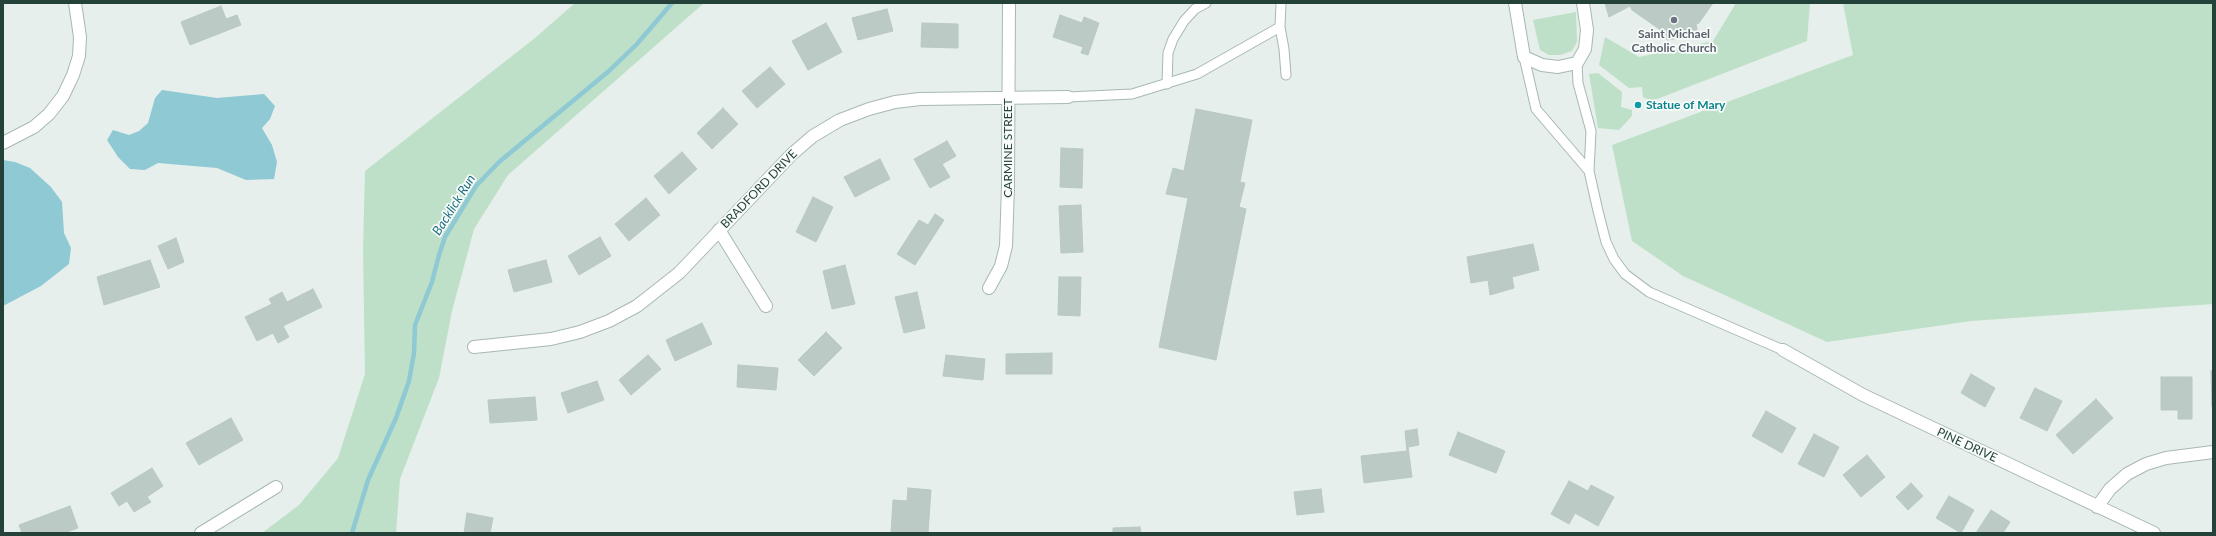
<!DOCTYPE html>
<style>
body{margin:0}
#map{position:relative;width:2216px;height:536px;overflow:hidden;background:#e6efeb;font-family:Lato,sans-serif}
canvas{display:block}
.frame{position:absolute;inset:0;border:4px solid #24423a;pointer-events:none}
</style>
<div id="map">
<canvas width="2216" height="536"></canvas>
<div class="frame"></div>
</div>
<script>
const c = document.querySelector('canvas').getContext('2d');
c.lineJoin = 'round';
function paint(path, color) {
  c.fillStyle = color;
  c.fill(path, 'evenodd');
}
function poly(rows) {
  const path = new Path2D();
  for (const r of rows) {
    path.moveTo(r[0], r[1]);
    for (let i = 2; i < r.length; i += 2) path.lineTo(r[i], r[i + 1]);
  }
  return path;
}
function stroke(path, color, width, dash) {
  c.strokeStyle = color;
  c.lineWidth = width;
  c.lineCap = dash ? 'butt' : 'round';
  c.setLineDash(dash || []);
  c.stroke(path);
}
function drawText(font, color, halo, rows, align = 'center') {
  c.font = font + ' Lato,sans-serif';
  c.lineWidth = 3.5;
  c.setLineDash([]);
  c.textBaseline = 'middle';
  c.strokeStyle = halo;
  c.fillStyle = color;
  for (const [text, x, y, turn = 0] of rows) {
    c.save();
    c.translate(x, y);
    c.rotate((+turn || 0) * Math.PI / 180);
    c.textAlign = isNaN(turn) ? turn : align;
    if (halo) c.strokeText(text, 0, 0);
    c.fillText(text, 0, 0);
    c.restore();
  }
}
const green = poly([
 [575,3,704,3,508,175,474,229,452,311,439,378,400,479,396,533,262,533,299,505,338,458,365,374,363,250,365,171,535,38],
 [1736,3,1810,3,1807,41,1652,101,1643,97,1642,87,1629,88,1599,65,1605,37,1639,57,1713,41],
 [1843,3,2212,3,2213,304,1971,321,1827,342,1683,276,1632,241,1612,145,1853,55],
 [1576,12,1577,42,1572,51,1560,55,1549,55,1540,50,1533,20],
 [1598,73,1622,92,1621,107,1632,110,1632,116,1619,130,1598,128,1589,74]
]);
const water = poly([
 [162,90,217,98,264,94,275,106,270,119,262,128,272,145,277,162,274,179,246,180,217,168,158,163,145,170,130,169,118,157,107,140,113,130,129,135,139,131,148,123,155,98],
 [3,160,15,162,30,168,51,187,62,202,64,233,71,248,69,264,41,286,3,306]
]);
const stream = poly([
 [352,533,368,480,396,418,409,381,414,353,415,325,432,282,439,255,445,237,476,186,499,162,609,71,637,44,672,3]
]);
const building = poly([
 [1605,3,1713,3,1699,23,1696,24,1698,35,1667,40,1665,30,1662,31,1632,10,1630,6,1609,17,1605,3],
 [221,6,226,19,237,15,241,25,190,45,181,22,221,6],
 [887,9,893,31,858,40,852,18,887,9],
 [1060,15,1082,23,1084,17,1099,23,1088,55,1081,53,1083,47,1053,37,1060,15],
 [826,23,842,52,808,70,792,41,826,23],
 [922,23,958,24,958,48,921,47,922,23],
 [770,67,785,84,757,108,742,91,770,67],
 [723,108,738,124,712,149,697,133,723,108],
 [1196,109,1252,120,1240,182,1245,183,1239,207,1246,209,1216,360,1159,347,1188,198,1166,194,1173,168,1184,171,1196,109],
 [947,141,956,156,942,164,950,177,930,188,914,159,947,141],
 [1061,148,1083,149,1082,188,1060,187,1061,148],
 [682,152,697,169,669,194,654,176,682,152],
 [880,159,890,179,855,197,844,177,880,159],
 [813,197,833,207,816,242,796,232,813,197],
 [646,198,660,215,629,241,615,224,646,198],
 [1081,205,1083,252,1061,253,1059,206,1081,205],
 [935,214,944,220,915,265,897,254,919,220,928,225,935,214],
 [600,237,611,256,579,275,568,256,600,237],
 [176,238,184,262,168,269,158,246,176,238],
 [1533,244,1539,270,1512,277,1514,288,1490,295,1488,280,1471,283,1467,257,1533,244],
 [150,260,160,287,104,305,97,277,150,260],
 [546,260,552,282,514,292,508,270,546,260],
 [845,265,855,304,832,309,823,271,845,265],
 [1059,277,1081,277,1080,316,1058,315,1059,277],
 [313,289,322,307,283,326,289,337,278,343,273,333,257,341,245,317,272,304,269,299,282,292,287,302,313,289],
 [917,292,925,328,904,333,895,297,917,292],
 [702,323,712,344,675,361,666,340,702,323],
 [826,332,842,348,814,376,798,360,826,332],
 [1052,353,1052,374,1006,374,1006,354,1052,353],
 [648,355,661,369,631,395,619,380,648,355],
 [946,355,985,359,983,380,943,376,946,355],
 [738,365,778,368,776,390,737,387,738,365],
 [2211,371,2213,371,2213,406,2212,407,2211,371],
 [1971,374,1995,388,1985,407,1961,393,1971,374],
 [2161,377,2192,377,2192,419,2178,419,2178,410,2161,410,2161,377],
 [597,381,604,400,568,413,561,393,597,381],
 [2035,388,2062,401,2047,431,2020,418,2035,388],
 [535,397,537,420,490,423,488,400,535,397],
 [2096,399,2113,418,2073,454,2056,435,2096,399],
 [1766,411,1796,428,1782,453,1752,436,1766,411],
 [231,418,243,440,199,465,186,443,231,418],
 [1417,429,1419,445,1408,447,1412,477,1364,483,1361,456,1407,451,1405,431,1417,429],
 [1458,432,1505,451,1496,473,1449,455,1458,432],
 [1814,434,1839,447,1824,477,1798,464,1814,434],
 [1867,455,1885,477,1861,497,1843,475,1867,455],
 [152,468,163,486,147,497,151,502,134,512,127,501,119,506,111,493,152,468],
 [1569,481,1588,491,1591,485,1614,497,1598,526,1575,513,1569,524,1551,514,1569,481],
 [1911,483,1923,496,1908,510,1896,497,1911,483],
 [908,488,931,490,928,533,891,533,893,500,907,501,908,488],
 [1321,489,1324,512,1297,515,1294,492,1321,489],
 [1949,496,1974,510,1961,533,1936,518,1949,496],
 [70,506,78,528,64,533,22,533,19,525,70,506],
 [1991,510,2010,522,2003,533,1976,533,1991,510],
 [467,513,493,518,490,533,464,533,467,513],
 [1140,527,1141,533,1113,533,1113,528,1140,527]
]);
const lane = poly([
 [1280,27,1284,49,1286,75],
 [1524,57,1536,109,1589,171],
 [1577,63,1578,83,1591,131,1589,171,1598,211,1606,242,1614,259,1625,274,1649,292,1783,350],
 [1167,84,1168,53,1173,39,1184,21,1195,9,1206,3],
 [1068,97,1132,94,1197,74,1280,27,1281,3]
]);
const street = poly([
 [1515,3,1524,57,1542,65,1558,67,1577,63,1585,49,1587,30,1583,3],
 [3,143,34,127,49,114,63,96,73,75,79,56,80,37,75,3],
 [719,230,766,306],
 [989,288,1001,266,1006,246,1008,186,1009,3],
 [474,347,551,339,580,332,609,321,637,306,679,273,791,155,813,136,840,120,869,109,895,102,920,99,1068,97],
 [1783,350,1863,395,2154,533],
 [2097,507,2110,489,2127,474,2146,464,2166,458,2213,452],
 [201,533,276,487]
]);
const markers = [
 [1674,20,4,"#6b7280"],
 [1638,105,4,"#0f9aa8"]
];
const worshipNames = [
 ["Saint Michael",1674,34],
 ["Catholic Church",1674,48]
];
const cultureNames = [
 ["Statue of Mary",1646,105]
];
const streetNames = [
 ["CARMINE STREET",1008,148,-90],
 ["BRADFORD DRIVE",759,189,-46],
 ["PINE DRIVE",1967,445,25]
];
const waterNames = [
 ["Backlick Run",454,205,-58]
];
paint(green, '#bfe0c8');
paint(water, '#8ec9d4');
stroke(stream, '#8ec9d4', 4.5);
paint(building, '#bbcac4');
stroke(building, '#b8c9c2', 1);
stroke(lane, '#a8b8b2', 11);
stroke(street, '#a8b8b2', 14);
stroke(lane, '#fff', 9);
stroke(street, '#fff', 12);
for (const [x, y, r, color] of markers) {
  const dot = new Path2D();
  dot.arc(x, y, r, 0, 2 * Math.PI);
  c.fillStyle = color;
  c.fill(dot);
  stroke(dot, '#f7fbf9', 1.5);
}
drawText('bold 12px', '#5b616d', '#f7fbf9', worshipNames);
drawText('bold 12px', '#0d838f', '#f7fbf9', cultureNames, 'left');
drawText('12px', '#24423a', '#f7fbf9', streetNames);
drawText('italic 13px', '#1c6f80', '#f7fbf9', waterNames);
</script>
